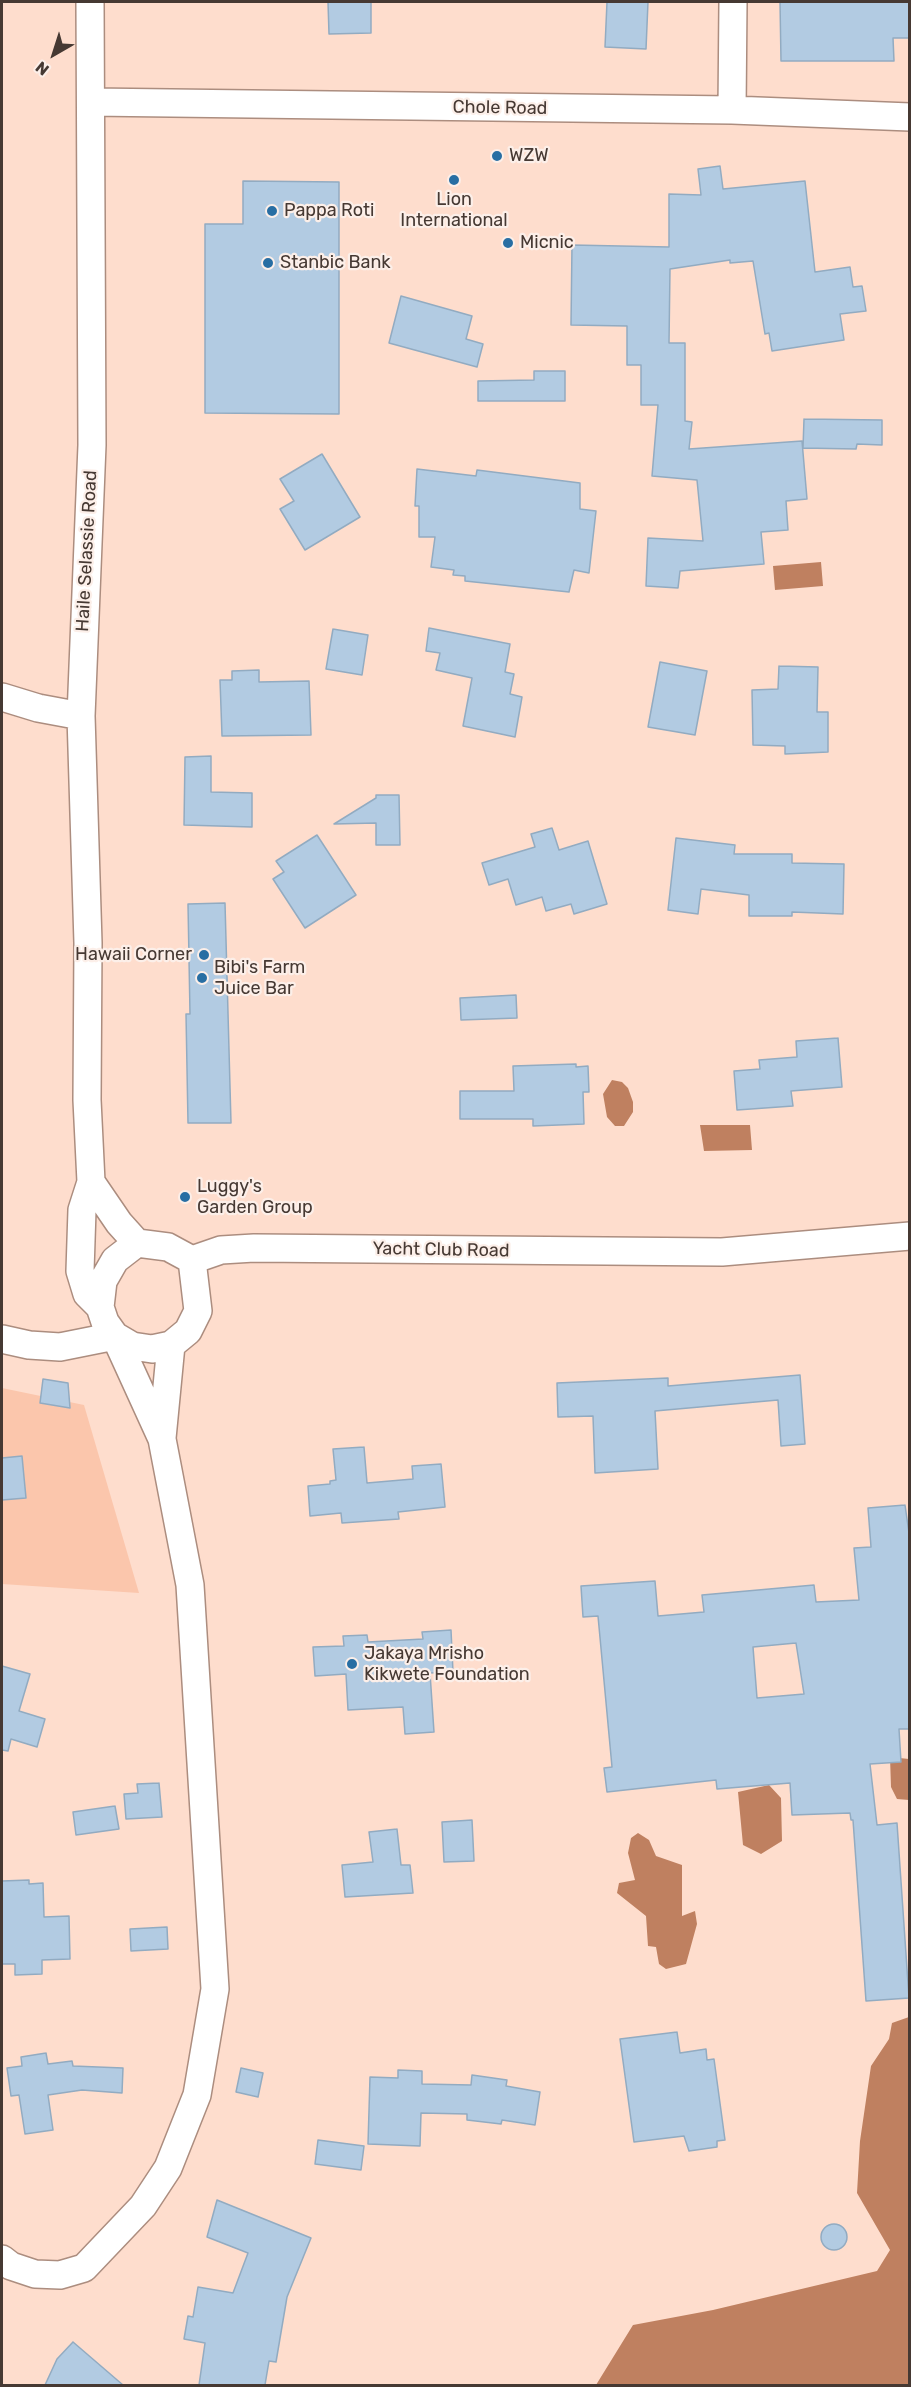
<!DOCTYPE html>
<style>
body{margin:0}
#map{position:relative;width:911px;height:2387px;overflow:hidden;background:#feddcd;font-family:Rubik,sans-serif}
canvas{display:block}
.frame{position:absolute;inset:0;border:3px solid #463933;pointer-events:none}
.north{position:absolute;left:24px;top:24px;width:60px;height:60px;-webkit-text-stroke:4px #fcefe9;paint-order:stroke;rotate:219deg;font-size:16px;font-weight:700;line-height:24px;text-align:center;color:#463933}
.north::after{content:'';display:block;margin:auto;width:21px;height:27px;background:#463933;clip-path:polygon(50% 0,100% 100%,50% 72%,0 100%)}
</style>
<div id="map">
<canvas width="911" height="2387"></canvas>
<div class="frame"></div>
<div class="north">N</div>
</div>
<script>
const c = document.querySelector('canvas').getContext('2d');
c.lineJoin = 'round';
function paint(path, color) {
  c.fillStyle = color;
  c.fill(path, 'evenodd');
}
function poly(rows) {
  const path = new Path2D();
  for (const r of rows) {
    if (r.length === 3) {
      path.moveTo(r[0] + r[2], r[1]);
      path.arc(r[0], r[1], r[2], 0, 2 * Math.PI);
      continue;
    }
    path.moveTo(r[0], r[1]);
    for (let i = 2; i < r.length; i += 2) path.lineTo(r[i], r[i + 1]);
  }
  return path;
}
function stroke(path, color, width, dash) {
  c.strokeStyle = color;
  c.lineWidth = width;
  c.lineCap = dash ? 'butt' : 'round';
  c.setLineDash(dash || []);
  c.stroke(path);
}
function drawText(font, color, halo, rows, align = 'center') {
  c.font = font + ' Rubik,sans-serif';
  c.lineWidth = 4.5;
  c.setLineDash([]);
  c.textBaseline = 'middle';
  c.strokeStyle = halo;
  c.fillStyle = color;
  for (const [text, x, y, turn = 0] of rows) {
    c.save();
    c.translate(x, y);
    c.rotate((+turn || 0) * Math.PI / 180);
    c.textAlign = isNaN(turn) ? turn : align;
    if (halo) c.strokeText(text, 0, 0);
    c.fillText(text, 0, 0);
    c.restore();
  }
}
const green = poly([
 [2,1388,84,1405,139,1593,2,1584]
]);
const water = poly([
 [821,562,823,586,775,590,773,566],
 [612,1080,622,1082,628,1088,633,1102,633,1112,624,1126,615,1126,607,1117,603,1094],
 [750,1125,752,1150,704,1151,700,1125],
 [890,1757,909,1759,909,1800,897,1799,891,1787],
 [769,1785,781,1798,782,1841,761,1854,743,1845,738,1792],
 [638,1833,649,1840,656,1856,682,1865,682,1916,695,1911,697,1924,686,1964,666,1969,659,1964,656,1947,648,1946,646,1916,617,1893,619,1883,635,1880,628,1853,631,1838],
 [909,2017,909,2385,596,2385,633,2325,713,2310,877,2271,890,2250,857,2193,860,2141,871,2066,889,2039,892,2023]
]);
const building = poly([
 [328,2,371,2,371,33,329,34,328,2],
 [607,2,648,2,646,49,605,47,607,2],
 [780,2,909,2,909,38,893,38,894,61,781,61,780,2],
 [720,166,723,189,805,181,815,272,850,267,853,287,862,286,866,311,840,314,844,340,772,351,769,333,765,334,753,261,730,263,730,260,670,269,669,343,685,343,685,421,692,422,689,449,802,441,807,499,786,501,788,530,761,532,764,564,680,571,678,588,646,586,648,538,703,541,697,480,652,476,658,405,641,405,641,365,627,365,627,326,571,325,572,245,669,247,669,194,701,195,698,169,720,166],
 [243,181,339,182,339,414,205,413,205,224,243,224,243,181],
 [401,296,472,316,466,339,483,344,477,367,389,343,401,296],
 [534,371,565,371,565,401,478,401,478,381,534,380,534,371],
 [804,419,882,420,882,445,857,444,856,449,803,448,804,419],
 [322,454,360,517,305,550,280,509,294,501,280,479,322,454],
 [417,469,476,476,477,470,580,483,580,509,596,511,589,573,574,570,569,592,465,581,465,576,453,575,454,570,431,567,435,537,419,537,419,506,415,506,417,469],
 [429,628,510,644,505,672,514,674,510,694,522,697,515,737,463,726,472,678,436,670,440,653,426,651,429,628],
 [333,629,368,635,362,675,326,669,333,629],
 [660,662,707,671,695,735,648,727,660,662],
 [779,666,818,667,817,712,828,712,828,752,785,754,785,746,753,745,752,690,778,689,779,666],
 [259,670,259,682,309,681,311,735,222,736,220,680,232,680,232,671,259,670],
 [211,756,211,792,252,793,252,827,184,825,185,757,211,756],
 [376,795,399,795,400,845,376,845,376,823,334,824,376,798,376,795],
 [552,828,559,850,588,841,607,904,574,914,571,904,546,911,542,897,516,905,508,879,489,885,482,863,535,847,531,834,552,828],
 [317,835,356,895,305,928,273,879,284,872,276,861,317,835],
 [676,838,735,845,734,854,792,854,792,863,844,864,843,914,792,912,792,916,749,916,749,895,701,889,698,914,668,910,676,838],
 [225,903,231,1123,188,1123,186,1014,190,1014,188,904,225,903],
 [516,995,517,1018,461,1020,460,998,516,995],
 [838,1038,842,1087,791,1091,793,1106,737,1110,734,1071,760,1069,759,1060,797,1057,796,1041,838,1038],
 [576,1064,576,1067,588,1066,589,1092,583,1092,584,1124,533,1126,533,1119,460,1119,460,1091,514,1091,513,1066,576,1064],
 [800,1375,805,1444,781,1446,778,1400,655,1411,658,1469,595,1473,593,1416,558,1417,557,1383,668,1378,668,1386,800,1375],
 [43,1379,68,1383,70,1408,40,1403,43,1379],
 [364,1447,367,1483,413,1479,412,1466,441,1464,445,1507,398,1512,399,1519,342,1523,341,1513,310,1516,308,1486,330,1484,330,1481,336,1480,333,1449,364,1447],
 [22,1456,26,1498,2,1500,2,1458,22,1456],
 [905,1505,909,1533,909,1729,899,1729,901,1762,870,1764,877,1825,897,1823,909,1998,866,2001,853,1820,851,1820,850,1813,792,1815,790,1783,717,1789,716,1780,607,1792,604,1768,612,1767,598,1616,583,1617,581,1586,655,1581,658,1616,704,1612,702,1595,814,1585,816,1602,859,1600,854,1548,871,1547,868,1508,905,1505],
 [796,1643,804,1694,757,1698,753,1647,796,1643],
 [451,1630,453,1672,430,1673,434,1732,405,1734,403,1707,348,1710,346,1674,315,1676,313,1647,344,1646,343,1636,367,1635,368,1642,423,1639,422,1632,451,1630],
 [2,1666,30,1674,19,1711,45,1719,37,1747,11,1739,8,1751,2,1750,2,1666],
 [159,1783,162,1817,126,1819,124,1794,138,1793,137,1784,159,1783],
 [115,1806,119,1829,76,1835,73,1812,115,1806],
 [472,1820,474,1861,444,1862,442,1822,472,1820],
 [397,1829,401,1865,410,1865,413,1893,345,1897,342,1865,373,1862,369,1832,397,1829],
 [29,1880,29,1884,43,1883,44,1917,69,1916,70,1959,42,1960,42,1974,15,1975,15,1964,2,1964,2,1881,29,1880],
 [167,1927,168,1949,131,1951,130,1929,167,1927],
 [677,2032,680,2053,706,2049,707,2060,714,2059,725,2140,717,2141,717,2147,689,2151,684,2136,634,2142,620,2039,677,2032],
 [46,2053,48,2064,72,2061,73,2066,123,2068,122,2093,82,2090,48,2095,53,2130,25,2134,19,2095,11,2096,7,2068,22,2066,21,2057,46,2053],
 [241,2068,263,2073,258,2097,236,2092,241,2068],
 [398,2070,422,2071,422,2084,471,2085,472,2075,507,2080,506,2086,540,2092,535,2125,502,2120,501,2124,467,2120,467,2114,421,2113,420,2146,368,2144,370,2077,398,2078,398,2070],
 [318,2140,364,2146,361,2170,315,2164,318,2140],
 [217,2200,311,2238,287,2297,276,2362,269,2361,265,2385,199,2385,205,2343,184,2339,188,2316,193,2317,198,2287,233,2293,248,2253,207,2237,217,2200],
 [834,2237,13],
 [73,2342,123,2385,45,2385,57,2359,73,2342]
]);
const minor = poly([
 [90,2,92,445,81,716,88,943,87,1100,91,1182,119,1223,137,1243,168,1247,192,1260,221,1250,254,1248,722,1252,910,1236],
 [91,102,732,110,910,117],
 [732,110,733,2],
 [2,697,38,708,81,716],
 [91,1182,82,1210,80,1271,87,1294,100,1307],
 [137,1243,115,1260,103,1281,100,1307,105,1322,115,1336,132,1346,152,1349,171,1345,188,1331,198,1311,192,1260],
 [2,1339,29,1345,60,1347,115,1336,162,1439,190,1585,215,1989,197,2095,168,2168,143,2206,84,2268,60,2275,35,2274,11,2266,2,2259],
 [162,1438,171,1345]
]);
const markers = [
 [497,156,6,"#286ea3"],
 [454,180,6,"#286ea3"],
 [272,211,6,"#286ea3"],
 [508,243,6,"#286ea3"],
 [268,263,6,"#286ea3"],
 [204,955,6,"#286ea3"],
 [202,978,6,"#286ea3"],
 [185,1197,6,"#286ea3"],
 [352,1664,6,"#286ea3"]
];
const streetNames = [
 ["Chole Road",500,108,1],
 ["Haile Selassie Road",87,551,-87],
 ["Yacht Club Road",441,1250,1]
];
const poiNames = [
 ["WZW",509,156],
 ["Lion",454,200,"center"],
 ["International",454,221,"center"],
 ["Pappa Roti",284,211],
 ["Micnic",520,243],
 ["Stanbic Bank",280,263],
 ["Hawaii Corner",192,955,"right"],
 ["Bibi's Farm",214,968],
 ["Juice Bar",214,989],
 ["Luggy's",197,1187],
 ["Garden Group",197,1208],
 ["Jakaya Mrisho",364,1654],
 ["Kikwete Foundation",364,1675]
];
paint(green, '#fbc6ac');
paint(water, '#bf8060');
paint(building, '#b2cbe2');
stroke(building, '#92abc1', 1.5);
stroke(minor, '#ac8d7f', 30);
stroke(minor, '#fff', 27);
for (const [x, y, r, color] of markers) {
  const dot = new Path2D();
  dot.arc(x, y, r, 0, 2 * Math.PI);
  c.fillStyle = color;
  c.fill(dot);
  stroke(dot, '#fcefe9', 2);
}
drawText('18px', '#463933', '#fcefe9', streetNames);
drawText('18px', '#463933', '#fcefe9', poiNames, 'left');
</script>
